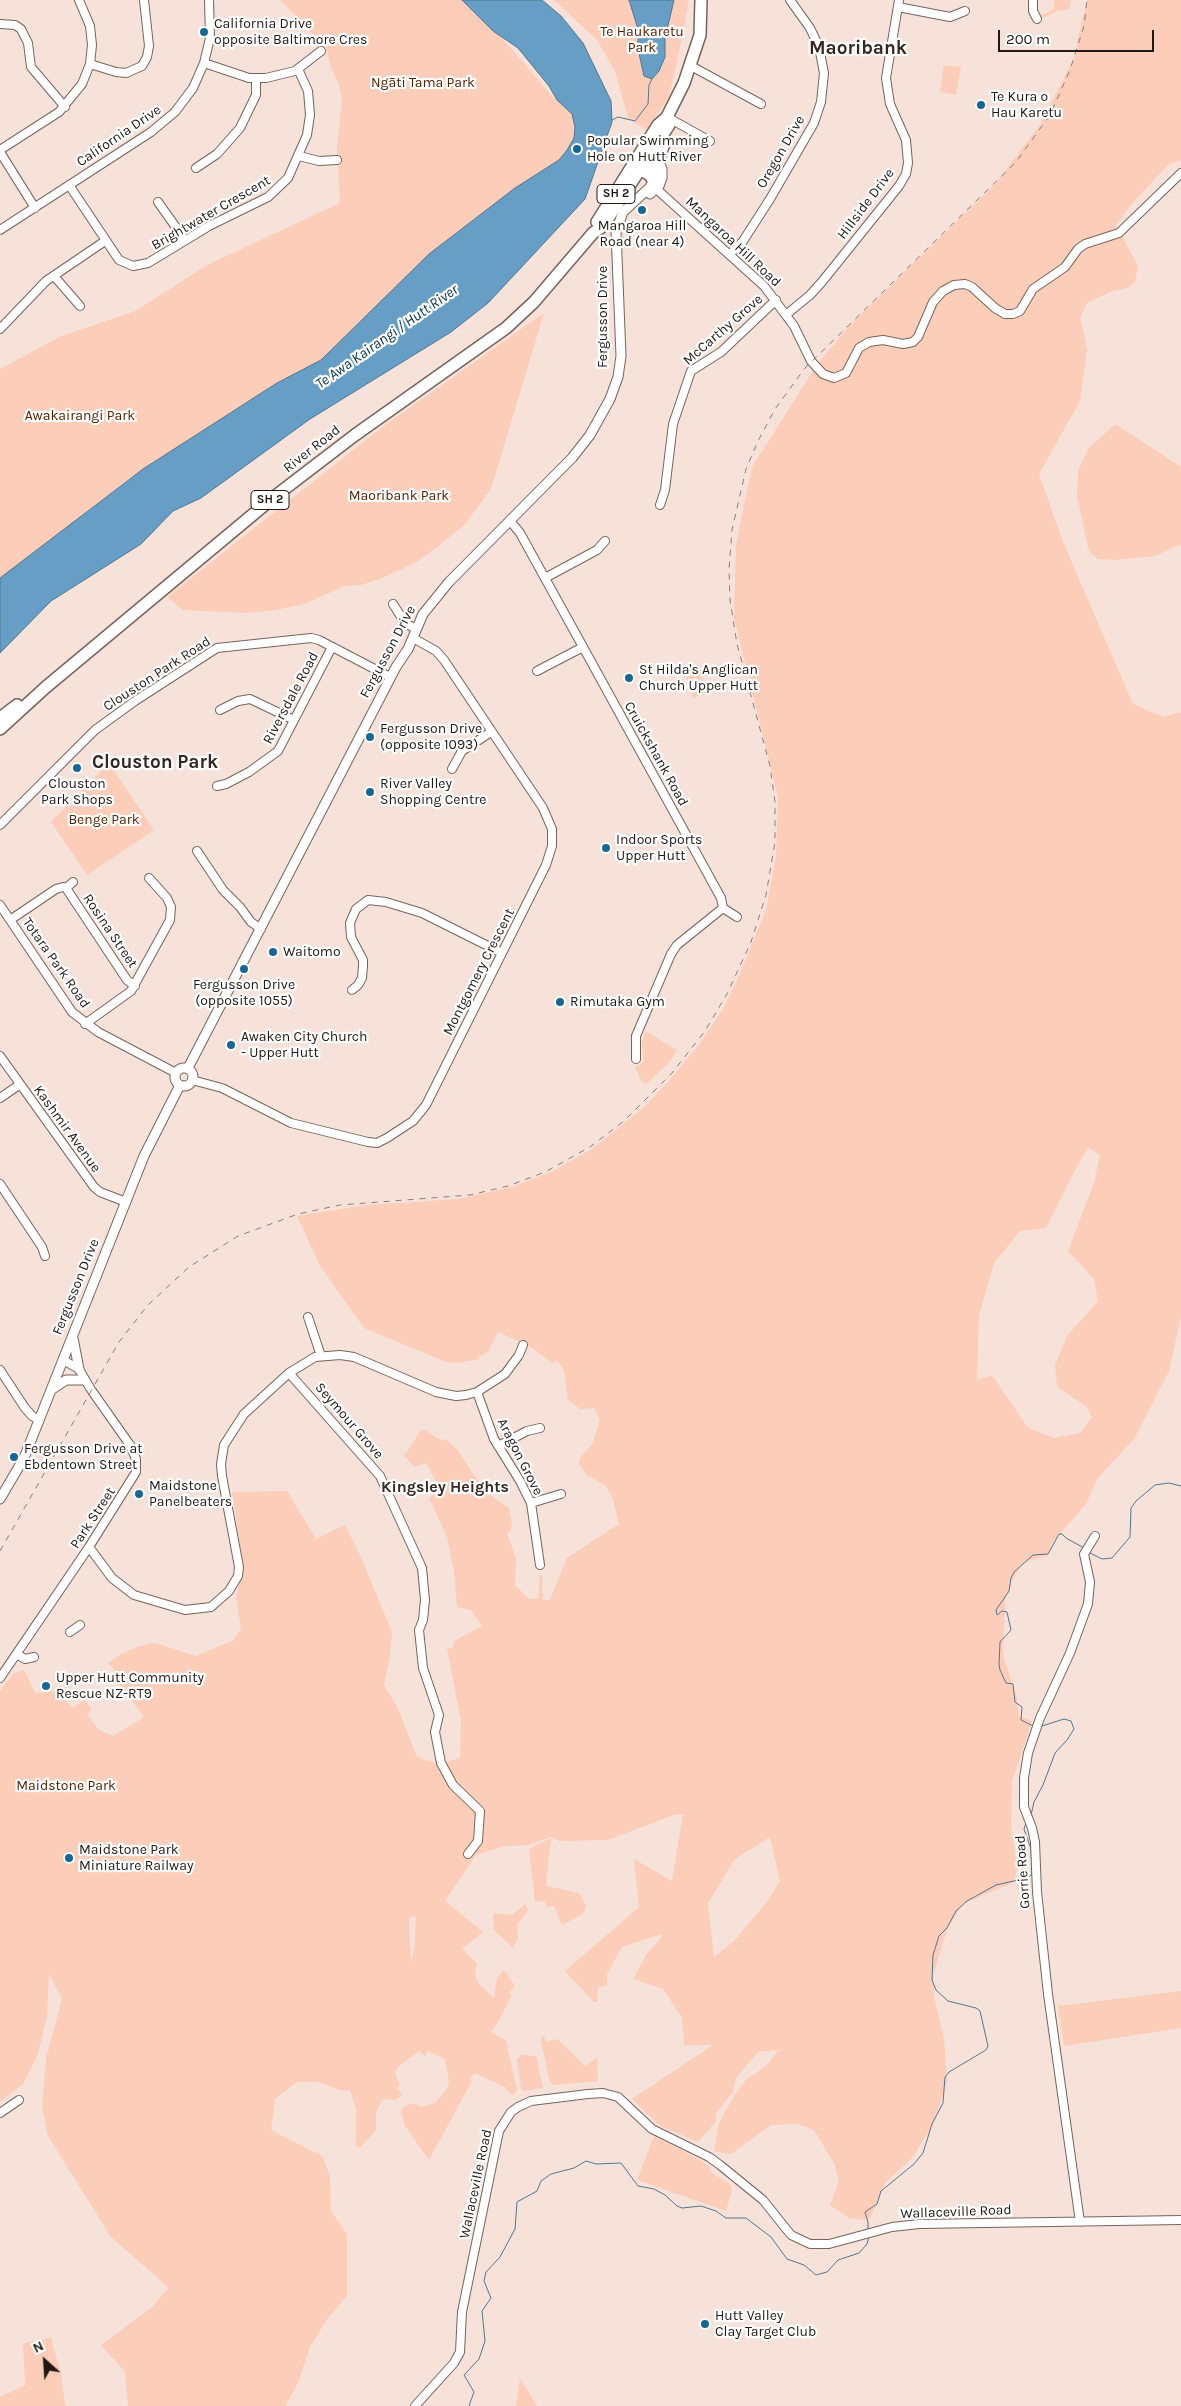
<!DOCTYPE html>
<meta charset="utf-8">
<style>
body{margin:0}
#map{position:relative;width:1181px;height:2406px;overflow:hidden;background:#f6e2d9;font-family:Karla,sans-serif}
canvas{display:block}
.north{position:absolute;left:20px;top:2336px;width:50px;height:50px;-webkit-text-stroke:4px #fff;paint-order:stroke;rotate:334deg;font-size:14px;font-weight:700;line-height:20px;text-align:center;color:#1f1815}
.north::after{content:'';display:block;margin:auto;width:18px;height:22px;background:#1f1815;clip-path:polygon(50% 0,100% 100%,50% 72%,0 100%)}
.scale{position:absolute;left:998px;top:30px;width:156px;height:22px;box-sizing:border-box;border:2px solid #1f1815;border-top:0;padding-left:6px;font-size:15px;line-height:18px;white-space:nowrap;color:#1f1815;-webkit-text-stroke:4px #fff;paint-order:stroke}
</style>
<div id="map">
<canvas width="1181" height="2406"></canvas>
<div class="north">N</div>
<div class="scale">200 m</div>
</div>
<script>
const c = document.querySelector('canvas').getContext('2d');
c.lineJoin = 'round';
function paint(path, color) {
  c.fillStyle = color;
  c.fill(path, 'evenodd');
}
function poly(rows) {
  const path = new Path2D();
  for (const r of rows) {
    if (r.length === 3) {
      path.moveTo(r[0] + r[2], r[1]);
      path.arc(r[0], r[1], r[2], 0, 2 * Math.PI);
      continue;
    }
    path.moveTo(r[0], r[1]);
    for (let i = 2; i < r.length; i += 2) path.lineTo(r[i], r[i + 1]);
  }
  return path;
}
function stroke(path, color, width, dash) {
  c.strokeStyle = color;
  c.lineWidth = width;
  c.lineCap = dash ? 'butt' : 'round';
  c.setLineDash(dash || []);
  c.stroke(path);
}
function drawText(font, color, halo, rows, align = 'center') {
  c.font = font + ' Karla,sans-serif';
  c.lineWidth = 4.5;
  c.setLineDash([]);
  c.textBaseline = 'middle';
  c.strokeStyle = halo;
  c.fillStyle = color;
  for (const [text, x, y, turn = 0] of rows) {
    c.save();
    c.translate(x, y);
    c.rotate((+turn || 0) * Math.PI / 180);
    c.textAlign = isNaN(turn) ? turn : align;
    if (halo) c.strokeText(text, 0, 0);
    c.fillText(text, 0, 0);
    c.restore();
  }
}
const green = poly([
 [280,0,469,0,552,96,572,114,575,127,574,138,559,160,496,202,429,254,321,360,242,405,123,483,84,513,0,586,0,369,59,337,135,311,209,264,340,203,337,148,342,97,339,85,331,68,326,48],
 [554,0,688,0,686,19,669,97,646,130,628,118,615,71,597,40],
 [1054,0,1071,0,1070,9,1057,11,1043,18,1042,15,1054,9],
 [1087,0,1181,0,1181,160,1168,165,1130,206,1116,225,1138,266,1135,282,1127,288,1112,291,1087,303,1080,318,1087,349,1080,401,1039,474,1063,542,1133,704,1163,717,1181,712,1181,1316,1169,1371,1134,1439,1097,1479,1086,1504,1052,1543,1047,1556,1024,1562,1011,1582,1005,1600,1003,1656,1017,1698,1019,1716,1032,1721,1012,1782,1011,1825,1017,1868,1014,1882,963,1904,948,1927,942,1946,933,1977,934,1997,944,2038,947,2082,933,2125,912,2158,885,2183,870,2218,865,2220,849,2218,830,2205,839,2181,835,2165,814,2130,797,2124,771,2125,731,2154,714,2151,719,2123,734,2096,746,2080,766,2066,778,2051,785,2049,758,2052,736,2078,733,2092,715,2114,717,2120,698,2142,660,2126,632,2099,713,2045,684,2045,682,2018,663,1989,633,1979,646,1955,661,1938,661,1934,622,1947,607,1974,607,1985,598,1988,597,2002,594,2002,565,1971,639,1907,634,1859,672,1881,683,1814,674,1815,608,1840,559,1841,551,1837,528,1845,505,1846,476,1855,445,1901,483,1932,462,1949,477,1963,475,1976,478,1983,494,1998,497,1978,504,1970,515,1986,509,1993,512,1995,499,2020,491,2032,506,2040,517,2090,513,2096,505,2087,474,2073,470,2079,472,2081,429,2160,405,2126,401,2112,403,2107,413,2103,421,2107,435,2103,447,2089,449,2081,445,2059,428,2051,425,2056,419,2051,397,2068,395,2073,400,2085,396,2088,402,2094,396,2100,383,2099,376,2112,376,2130,360,2148,356,2146,356,2109,350,2090,344,2091,317,2082,297,2082,275,2099,271,2130,322,2156,330,2176,331,2211,347,2234,347,2296,327,2319,309,2349,299,2381,285,2406,128,2406,125,2372,101,2345,151,2308,169,2288,111,2237,48,2136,42,2107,46,2058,62,1999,49,1974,47,2016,38,2054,23,2084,0,2102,0,1691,13,1674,24,1670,35,1693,59,1691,72,1708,85,1700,92,1710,87,1714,99,1730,113,1736,144,1717,119,1684,122,1678,108,1663,122,1653,144,1645,155,1643,196,1656,234,1640,241,1628,236,1598,243,1564,232,1492,287,1491,316,1539,345,1525,360,1555,392,1632,390,1656,384,1685,398,1708,417,1757,437,1764,460,1758,461,1720,447,1648,453,1648,454,1641,482,1626,471,1610,457,1607,454,1571,447,1537,429,1498,441,1490,426,1463,415,1467,404,1456,421,1430,427,1431,438,1439,446,1440,457,1449,485,1492,509,1508,512,1524,511,1531,507,1533,516,1559,515,1585,529,1599,538,1599,540,1575,542,1575,543,1600,550,1600,567,1558,619,1524,613,1499,605,1485,587,1475,579,1464,579,1459,593,1443,600,1420,594,1408,580,1409,568,1400,564,1370,557,1360,553,1363,529,1346,498,1332,488,1352,478,1357,479,1359,457,1363,446,1362,364,1328,320,1266,297,1216,366,1205,458,1199,512,1187,553,1171,592,1149,642,1109,667,1083,698,1046,723,1009,735,985,766,910,776,857,778,797,734,618,736,544,752,467,816,366,849,326,995,184,1040,125,1077,52,1077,42],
 [1088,1148,1100,1155,1094,1183,1068,1251,1094,1279,1098,1301,1067,1336,1055,1365,1057,1387,1086,1406,1092,1417,1080,1433,1054,1438,1031,1429,1026,1425,992,1375,977,1380,979,1315,994,1263,1020,1231,1046,1228,1075,1170],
 [770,1837,780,1881,767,1902,734,1941,714,1957,708,1903,735,1859],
 [416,1916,415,1944,411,1964,409,1918],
 [944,65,961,67,956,95,940,92],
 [544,313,491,489,465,524,436,548,415,563,382,578,361,585,345,586,304,604,276,610,246,613,183,610,167,597,385,425],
 [1115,424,1181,467,1181,544,1155,556,1117,560,1098,559,1089,551,1077,496,1078,471,1088,449],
 [698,668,707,693,693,698,685,673],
 [109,763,154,830,87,875,51,822],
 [645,1031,677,1050,668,1064,646,1084,640,1079,635,1067,644,1062,642,1042],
 [551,1838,546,1886,579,1893,586,1906,583,1914,562,1925,554,1906,546,1907,545,1901,535,1902,529,1849],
 [525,1904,528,1910,517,1925,518,1938,513,1948,494,1930,493,1913,512,1915],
 [1181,1991,1181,2028,1064,2046,1058,2006],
 [544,2036,546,2042,557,2039,585,2066,597,2058,598,2081,554,2085,550,2082,541,2041,541,2037],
 [521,2055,536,2056,543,2088,524,2091,521,2089,517,2059],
 [654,2136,698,2159,711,2168,709,2171,730,2184,732,2190,726,2211,637,2180],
 [51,2338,61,2374,65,2405,69,2406,0,2406,0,2397,25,2385,23,2343],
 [520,2378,537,2406,516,2406]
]);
const water = poly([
 [462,0,542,0,561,16,583,43,611,101,612,122,585,199,488,303,451,332,310,419,201,498,173,511,141,544,51,601,0,653,0,578,143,469,277,383,321,360,429,254,515,188,559,160,567,150,574,138,575,127,572,114,557,100,549,86,518,48,493,31,462,0],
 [629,0,674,0,665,38,665,57,659,71,652,79,644,76,638,49,638,29,629,0]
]);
const stream = poly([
 [612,120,618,117,635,121,648,104,649,85,652,79],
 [1088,1552,1102,1559,1112,1558,1130,1537,1131,1508,1136,1501,1155,1485,1169,1483,1181,1486],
 [1033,1726,1021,1720,1022,1707,1015,1702,1013,1684,1006,1683,1000,1670,999,1665,1000,1642,1011,1630,1007,1612,1002,1611,997,1615,996,1610,1009,1591,1011,1578,1014,1572,1033,1555,1048,1554,1059,1534,1062,1534,1066,1538,1084,1548],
 [1031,1815,1034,1802,1043,1785,1055,1753,1067,1740,1074,1729,1071,1721,1064,1719,1042,1726],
 [868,2231,868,2222,865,2212,877,2204,881,2191,914,2164,923,2153,932,2124,943,2103,945,2077,949,2072,986,2050,988,2046,980,2011,976,2008,948,2001,936,1990,932,1980,933,1955,939,1936,947,1928,956,1911,967,1901,996,1885,1027,1878,1032,1874,1031,1849,1024,1829,1026,1823],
 [469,2406,474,2392,464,2375,479,2359,485,2341,482,2311,491,2298,484,2281,486,2272,500,2257,515,2229,517,2202,537,2191,541,2181,551,2174,574,2168,586,2161,596,2164,621,2163,638,2186,654,2189,665,2195,677,2206,682,2208,701,2206,716,2211,726,2218,746,2218,771,2237,787,2259,804,2265,816,2275,827,2272,838,2260,859,2253,867,2244,869,2237]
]);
const minor = poly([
 [1033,0,1033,11,1037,19],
 [898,7,950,17,965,11],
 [0,24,15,25,21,29,28,43,31,67,65,107],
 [204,63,249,78,266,78,295,71,321,51],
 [90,64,116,72,126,73,142,66,147,57,149,46,144,0],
 [691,66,761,104],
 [667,117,710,141],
 [0,150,59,112,82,84,90,64,92,45,90,26,79,0],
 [0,152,35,208],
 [299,156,319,161,337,160],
 [196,168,217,154,240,128,256,95,256,79],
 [69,185,119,260,133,266,148,263,209,226,268,197,288,178,307,135,310,115,308,91,298,69],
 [652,185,764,286,794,326,811,361,823,374,834,378,846,373,859,348,869,342,883,340,903,344,913,342,918,337,933,302,943,291,954,285,965,284,972,287,995,308,1005,314,1013,314,1020,311,1033,289,1065,267,1078,249,1085,244,1119,233,1181,173],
 [158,202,185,240],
 [0,230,151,132,175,112,193,88,204,63,210,38,209,0],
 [730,254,743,241,770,199,814,123,821,102,824,73,819,47,810,28,790,0],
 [54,276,80,306],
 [787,314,810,295,821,283,899,186,906,174,908,163,906,140,890,104,886,78,899,0],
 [0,329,46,281,105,241],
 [660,505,665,490,673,424,691,371,721,352,776,300],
 [511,522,520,533,583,647,721,898,723,908,737,917],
 [545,578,597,550,605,541],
 [393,604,405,623,416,629],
 [537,671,583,647],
 [220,710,238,701,250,699,294,720],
 [452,769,462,751,491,732],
 [217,786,226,784,249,772,278,751,332,647],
 [0,825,95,730,135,701,217,648,311,638,319,640,390,677],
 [197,851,223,890,240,907,251,922,261,929],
 [66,888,127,980,135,986],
 [0,905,72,1012,98,1032,176,1073],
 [10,920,56,889,63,887,66,888,73,882],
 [352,990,358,985,362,978,363,966,363,960,351,937,350,923,356,909,368,900,386,902,422,913,502,953],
 [85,1024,131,991,170,920,171,907,167,898,149,878],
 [0,1056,94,1187,100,1192,126,1202],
 [636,1059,636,1036,671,954,677,945,723,908],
 [192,1080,222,1088,291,1123,368,1142,377,1143,387,1138,413,1121,426,1105,546,865,552,846,552,829,543,808,444,660,436,651,413,638],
 [0,1098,19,1085],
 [0,1184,42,1247,45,1256],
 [308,1317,321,1356],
 [63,1360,79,1369,90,1388],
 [0,1370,25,1408,32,1416,39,1420],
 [289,1373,380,1476,422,1568,425,1600,423,1620,419,1630,423,1668,439,1715,435,1732,441,1763,453,1785,480,1811,478,1841,468,1854],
 [477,1392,494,1439,520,1481,531,1503,540,1565],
 [498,1446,527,1431,540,1428],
 [531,1503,561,1494],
 [89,1547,112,1578,134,1595,185,1610,211,1607,229,1591,238,1576,239,1567,222,1476,221,1464,224,1445,244,1414,289,1373,315,1357,340,1355,354,1357,436,1392,456,1396,466,1395,477,1392,505,1374,519,1355,523,1345],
 [70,1632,80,1625],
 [18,1655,25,1659,34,1657],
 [0,1678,89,1547,136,1472,136,1459,130,1445,92,1391],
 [0,2113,19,2100],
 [1080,2222,1048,1994,1037,1892,1035,1842,1032,1828,1024,1807,1024,1778,1028,1753,1040,1718,1070,1653,1088,1604,1090,1582,1084,1554,1095,1536],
 [415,2406,454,2363,460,2352,462,2312,499,2131,511,2112,518,2107,531,2101,588,2094,603,2093,618,2097,652,2129,709,2157,720,2165,763,2200,791,2235,810,2244,829,2244,892,2227,919,2224,1181,2220]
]);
const major = poly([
 [650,194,659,186,662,178,662,169,656,156],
 [184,1077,9],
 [188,1068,396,667,408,649,423,614,449,582,572,458,590,435,610,399,618,377,621,356,616,231,623,212,649,188,655,180,653,168,643,157],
 [73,1338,79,1369],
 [51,1390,66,1380,84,1380],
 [0,1499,24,1458,144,1156,180,1085]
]);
const highway = poly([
 [659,159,665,140],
 [641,170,650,175,654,182],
 [597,222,658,125,667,117,684,83,700,35,701,0],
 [0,718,17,705],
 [0,729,46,687,274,497,355,435,506,328,534,302,593,233,603,226,669,125]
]);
const rail = poly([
 [0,1551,119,1342,148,1305,189,1267,238,1236,298,1214,340,1205,470,1195,508,1186,545,1172,590,1147,624,1121,672,1073,705,1031,727,994,751,942,766,895,775,842,775,802,770,766,737,644,730,600,729,569,732,530,746,469,758,441,775,409,805,368,1016,162,1050,115,1070,70,1084,26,1087,0]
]);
const markers = [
 [204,32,5,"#156798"],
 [981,105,5,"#156798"],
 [577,149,5,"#156798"],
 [642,210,5,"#156798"],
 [629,678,5,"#156798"],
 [370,737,5,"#156798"],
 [77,768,5,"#156798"],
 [370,792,5,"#156798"],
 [606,848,5,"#156798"],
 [273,952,5,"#156798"],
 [244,969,5,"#156798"],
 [560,1002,5,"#156798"],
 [231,1045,5,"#156798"],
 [14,1457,5,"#156798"],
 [139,1494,5,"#156798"],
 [46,1686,5,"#156798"],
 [69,1858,5,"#156798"],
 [705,2324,5,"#156798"]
];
const shields = [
 [616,194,38],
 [270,500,38]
];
const shieldNames = [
 ["SH 2",616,194],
 ["SH 2",270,500]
];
const poiNames = [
 ["California Drive",214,24],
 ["opposite Baltimore Cres",214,40],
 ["Te Kura o",991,97],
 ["Hau Karetu",991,113],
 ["Popular Swimming",587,141],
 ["Hole on Hutt River",587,157],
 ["Mangaroa Hill",642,226,"center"],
 ["Road (near 4)",642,242,"center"],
 ["St Hilda's Anglican",639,670],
 ["Church Upper Hutt",639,686],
 ["Fergusson Drive",380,729],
 ["(opposite 1093)",380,745],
 ["Clouston",77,784,"center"],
 ["Park Shops",77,800,"center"],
 ["River Valley",380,784],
 ["Shopping Centre",380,800],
 ["Indoor Sports",616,840],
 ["Upper Hutt",616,856],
 ["Waitomo",283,952],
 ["Fergusson Drive",244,985,"center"],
 ["(opposite 1055)",244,1001,"center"],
 ["Rimutaka Gym",570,1002],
 ["Awaken City Church",241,1037],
 ["- Upper Hutt",241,1053],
 ["Fergusson Drive at",24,1449],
 ["Ebdentown Street",24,1465],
 ["Maidstone",149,1486],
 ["Panelbeaters",149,1502],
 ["Upper Hutt Community",56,1678],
 ["Rescue NZ-RT9",56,1694],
 ["Maidstone Park",79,1850],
 ["Miniature Railway",79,1866],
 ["Hutt Valley",715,2316],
 ["Clay Target Club",715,2332]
];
const parkNames = [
 ["Te Haukaretu",642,32],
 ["Park",642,48],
 ["Ngāti Tama Park",423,83],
 ["Awakairangi Park",80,416],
 ["Maoribank Park",399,496],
 ["Benge Park",104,820],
 ["Maidstone Park",66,1786]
];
const streetNames = [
 ["California Drive",119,136,-34],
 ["Oregon Drive",781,152,-60],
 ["Hillside Drive",866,204,-53],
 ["Brightwater Crescent",211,213,-30],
 ["Mangaroa Hill Road",733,242,43],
 ["Fergusson Drive",603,317,-90],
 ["McCarthy Grove",723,330,-41],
 ["River Road",312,449,-38],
 ["Fergusson Drive",388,652,-62],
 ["Clouston Park Road",157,674,-33],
 ["Riversdale Road",291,698,-62],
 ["Cruickshank Road",656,754,61],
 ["Rosina Street",110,931,56],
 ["Totara Park Road",56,963,55],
 ["Montgomery Crescent",479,972,-63],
 ["Kashmir Avenue",67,1129,54],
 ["Fergusson Drive",76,1287,-68],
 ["Seymour Grove",349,1421,49],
 ["Aragon Grove",520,1457,63],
 ["Park Street",93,1518,-57],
 ["Gorrie Road",1023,1872,-94],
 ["Wallaceville Road",476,2184,-78],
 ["Wallaceville Road",956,2212,-2]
];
const waterNames = [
 ["Te Awa Kairangi / Hutt River",387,337,-35]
];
const quarterNames = [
 ["Kingsley Heights",445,1487]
];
const districtNames = [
 ["Maoribank",858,49],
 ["Clouston Park",155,763]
];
paint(green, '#fccdb8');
paint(water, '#679ec6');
stroke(water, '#517691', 1);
stroke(stream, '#517691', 1);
stroke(minor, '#76645c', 10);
stroke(major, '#76645c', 11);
stroke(highway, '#76645c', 14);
stroke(minor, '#fff', 8);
stroke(major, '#fff', 9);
stroke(highway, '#fff', 11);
stroke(rail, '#8b7d77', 1, [6, 6]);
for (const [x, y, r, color] of markers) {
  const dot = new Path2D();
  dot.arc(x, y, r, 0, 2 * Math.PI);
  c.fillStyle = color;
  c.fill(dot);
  stroke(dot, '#fff', 2);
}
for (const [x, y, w] of shields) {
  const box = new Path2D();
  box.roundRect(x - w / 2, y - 9.5, w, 19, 4);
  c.fillStyle = '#fff';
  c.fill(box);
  stroke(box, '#1f1815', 1);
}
drawText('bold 12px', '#1f1815', null, shieldNames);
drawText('14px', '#1f1815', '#fff', poiNames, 'left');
drawText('14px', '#572000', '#fff', parkNames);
drawText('14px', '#1f1815', '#fff', streetNames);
drawText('italic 15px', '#02304b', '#fff', waterNames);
drawText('bold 16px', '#35261f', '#fff', quarterNames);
drawText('bold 19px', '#35261f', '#fff', districtNames);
</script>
